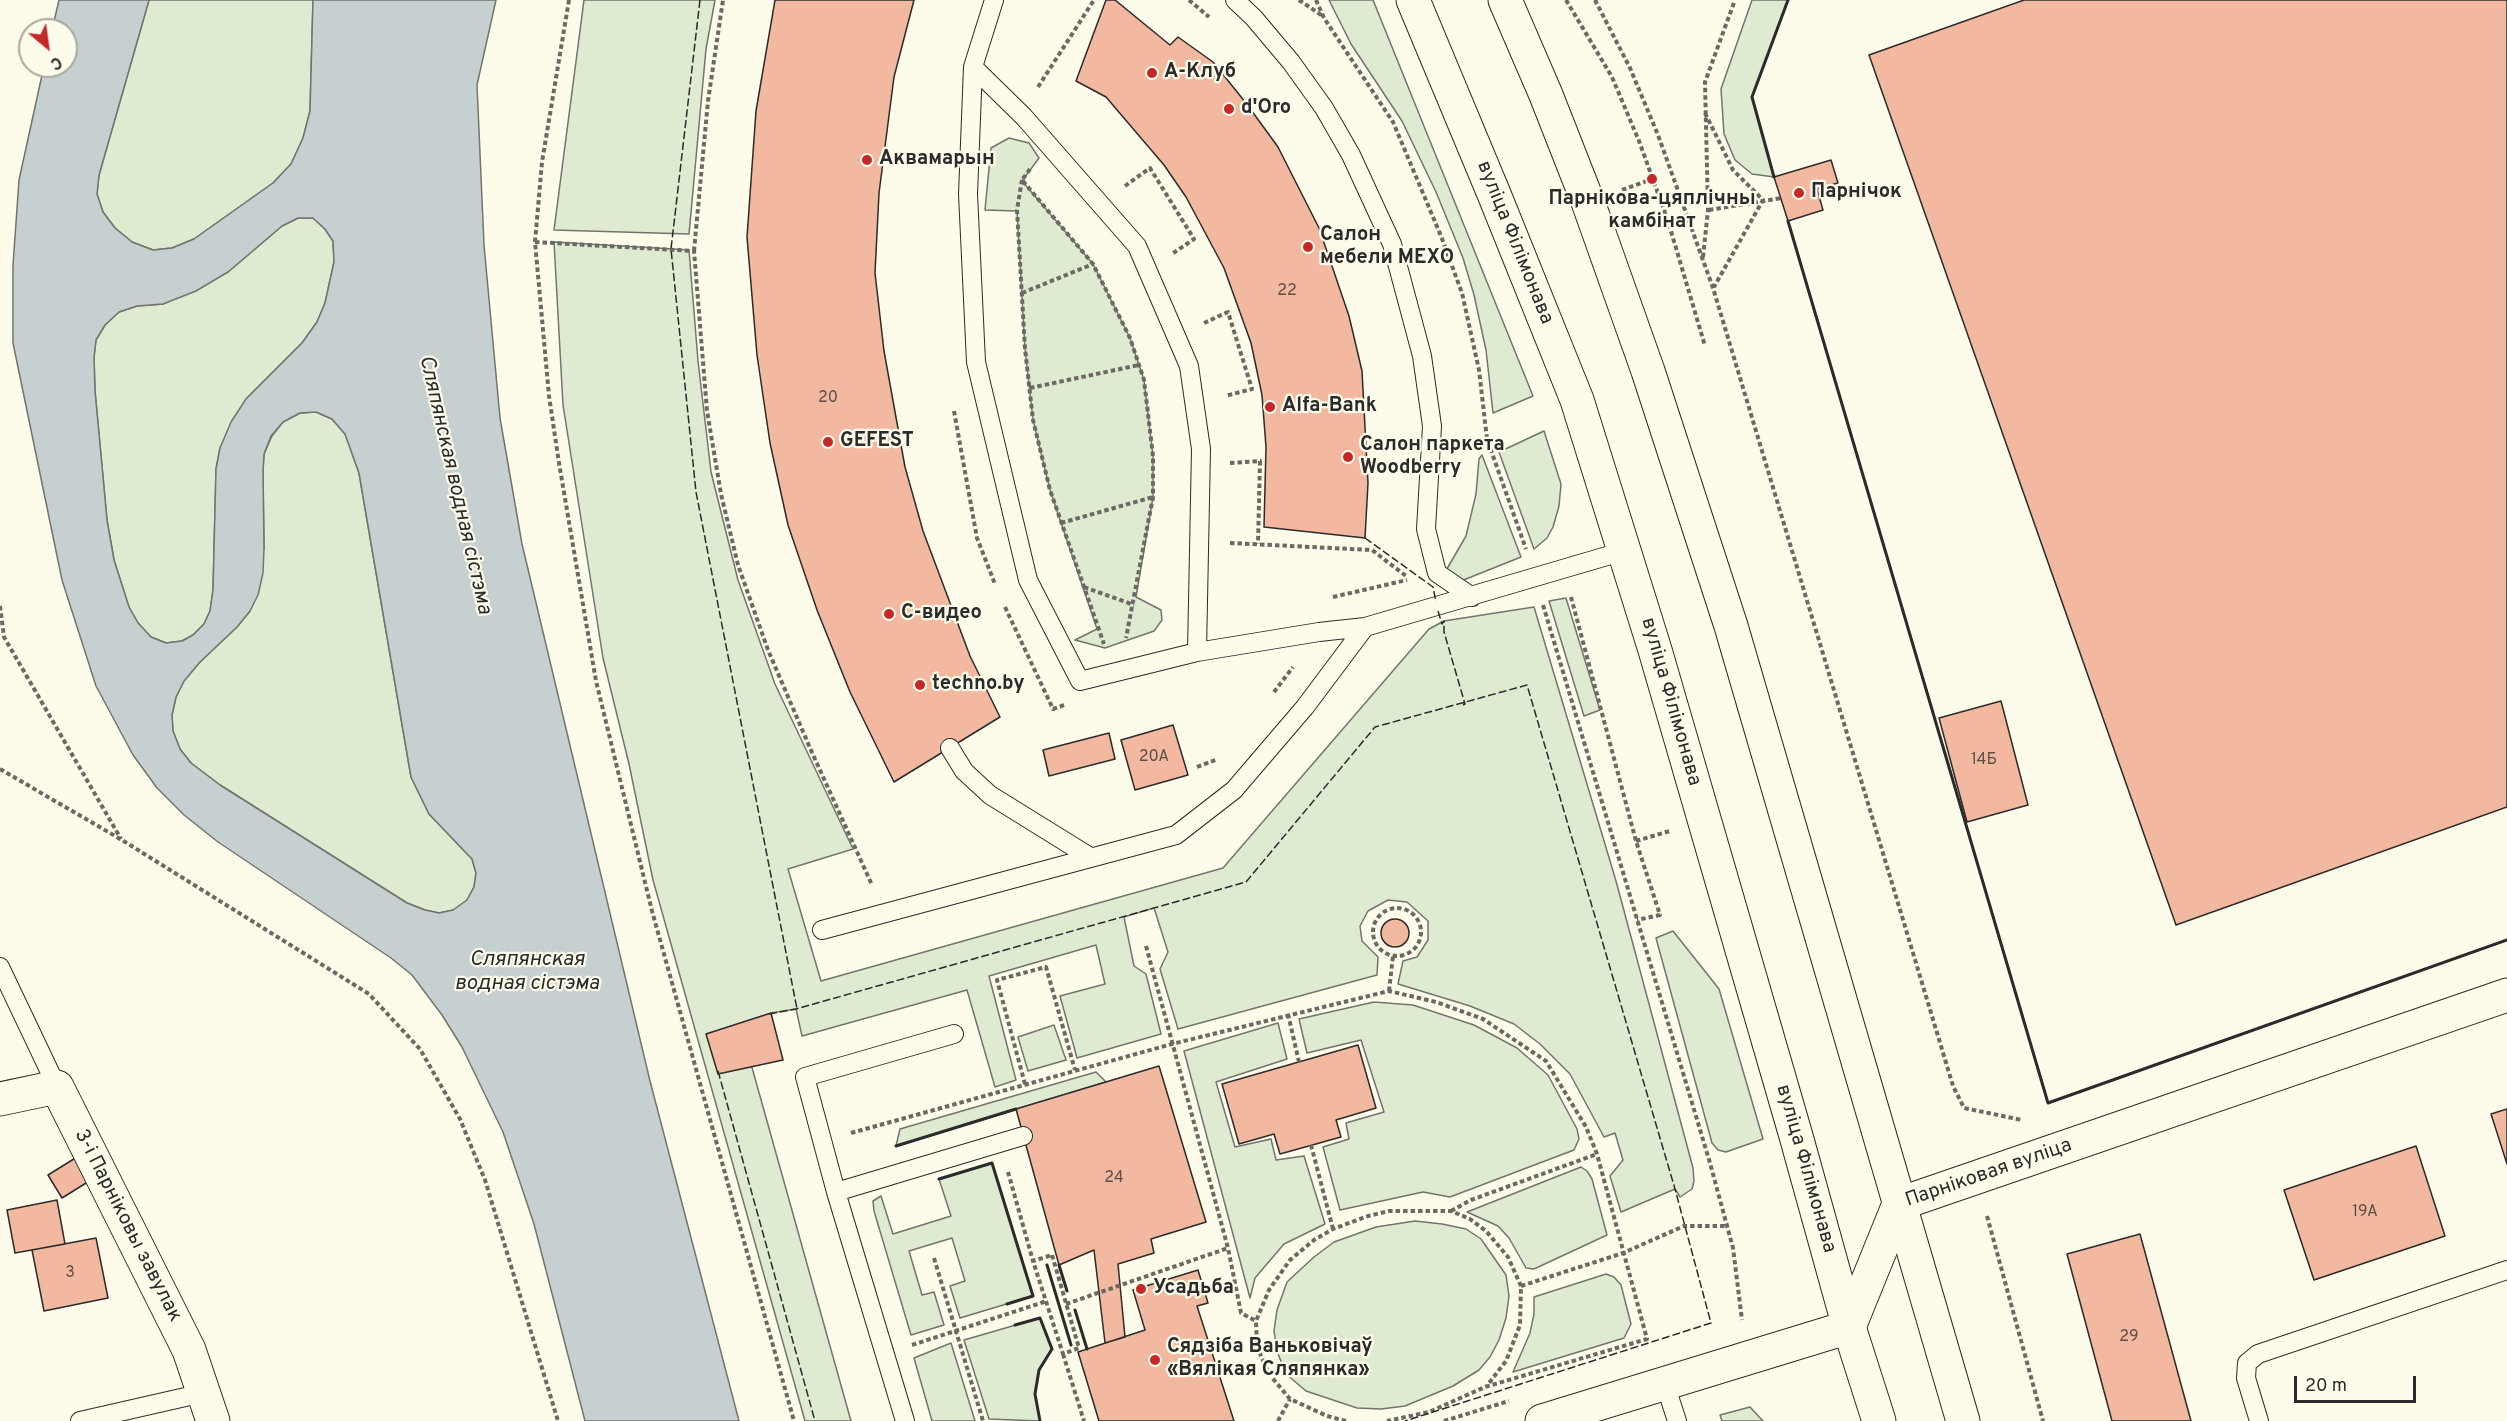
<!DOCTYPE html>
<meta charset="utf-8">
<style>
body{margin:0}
#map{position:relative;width:2507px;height:1421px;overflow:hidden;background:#fdfbea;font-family:Overpass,sans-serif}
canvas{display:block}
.north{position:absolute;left:18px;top:18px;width:60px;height:60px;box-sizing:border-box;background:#fdfbea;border:2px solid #a9a89e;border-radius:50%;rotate:151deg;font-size:16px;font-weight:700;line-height:24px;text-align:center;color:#2b2b2b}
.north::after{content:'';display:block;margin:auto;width:21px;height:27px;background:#c62828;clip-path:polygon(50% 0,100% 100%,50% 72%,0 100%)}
.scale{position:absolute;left:2294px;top:1376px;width:122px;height:27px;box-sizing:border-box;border:3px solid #2b2b2b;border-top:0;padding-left:8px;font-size:18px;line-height:21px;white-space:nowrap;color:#2b2b2b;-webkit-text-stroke:4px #fdfbea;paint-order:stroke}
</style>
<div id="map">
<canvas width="2507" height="1421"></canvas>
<div class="north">С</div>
<div class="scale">20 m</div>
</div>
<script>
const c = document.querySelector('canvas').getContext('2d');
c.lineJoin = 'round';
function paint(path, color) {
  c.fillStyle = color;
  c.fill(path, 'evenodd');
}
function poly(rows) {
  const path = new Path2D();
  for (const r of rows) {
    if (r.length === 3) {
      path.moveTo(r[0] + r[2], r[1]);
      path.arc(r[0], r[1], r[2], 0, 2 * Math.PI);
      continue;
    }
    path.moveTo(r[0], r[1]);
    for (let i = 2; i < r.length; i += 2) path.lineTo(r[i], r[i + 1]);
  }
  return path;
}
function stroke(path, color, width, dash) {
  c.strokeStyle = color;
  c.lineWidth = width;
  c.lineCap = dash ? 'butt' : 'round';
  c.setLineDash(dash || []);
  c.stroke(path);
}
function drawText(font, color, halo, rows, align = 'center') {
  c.font = font + ' Overpass,sans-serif';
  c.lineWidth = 4.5;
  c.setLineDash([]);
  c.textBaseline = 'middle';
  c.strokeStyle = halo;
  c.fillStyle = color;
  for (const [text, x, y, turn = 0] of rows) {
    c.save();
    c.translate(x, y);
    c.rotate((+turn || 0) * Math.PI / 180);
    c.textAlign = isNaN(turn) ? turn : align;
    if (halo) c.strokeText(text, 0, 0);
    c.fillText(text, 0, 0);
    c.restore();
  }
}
const green = poly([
 [149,0,313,0,310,111,303,138,291,164,273,183,194,239,172,248,153,250,132,242,115,228,103,212,97,194,99,175,149,0],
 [584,0,715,0,706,49,689,234,554,230,584,0],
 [1329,0,1373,0,1533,396,1493,413,1486,350,1474,295,1463,258,1436,192,1402,121,1351,44,1329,0],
 [1752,0,1788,0,1752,97,1774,177,1752,174,1735,160,1724,134,1721,89,1752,0],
 [1009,138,1029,143,1039,158,1022,181,1093,264,1130,338,1144,380,1153,456,1153,497,1136,597,1161,610,1162,620,1154,631,1105,648,1075,640,1097,629,1050,490,1033,420,1025,349,1017,211,985,210,991,148,1009,138],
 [298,218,313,218,325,229,333,241,334,262,325,303,317,322,302,343,246,399,220,448,216,469,213,590,210,611,204,624,193,635,182,641,166,643,151,637,138,623,129,607,114,560,107,520,95,391,94,357,96,340,105,325,119,312,137,306,163,304,228,272,282,226,298,218],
 [554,242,689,250,698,361,711,472,738,580,775,684,853,849,788,869,821,981,1223,868,1429,629,1444,621,1534,607,1616,881,1693,1168,1694,1181,1692,1189,1680,1197,1675,1189,1621,1212,1610,1176,1623,1160,1615,1133,1604,1137,1570,1074,1540,1044,1514,1024,1470,1006,1398,984,1403,961,1417,957,1428,940,1428,921,1407,902,1388,900,1368,911,1360,926,1362,941,1378,957,1377,975,1178,1029,1160,969,1168,952,1154,908,1124,917,1134,966,1146,974,1161,1034,1077,1058,1060,996,1105,984,1096,945,989,976,1016,1080,995,1087,967,990,802,1036,796,1009,771,1013,751,1064,851,1421,805,1421,653,880,629,764,603,658,563,405,554,242],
 [316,412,332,419,345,434,359,473,411,777,429,814,472,859,476,873,474,887,467,900,454,910,439,913,425,910,407,903,220,785,191,763,180,749,173,731,172,715,176,697,184,681,200,662,237,627,250,611,264,548,263,471,264,454,272,436,283,422,300,413,316,412],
 [1544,431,1561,484,1559,506,1553,527,1547,538,1534,549,1499,452,1544,431],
 [1482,455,1521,557,1461,581,1444,574,1466,536,1476,494,1479,459,1482,455],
 [1566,598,1600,710,1584,716,1549,601,1566,598],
 [1673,931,1719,989,1763,1139,1726,1152,1718,1150,1712,1143,1656,938,1673,931],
 [1374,1002,1413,1005,1474,1025,1517,1048,1548,1075,1577,1129,1579,1139,1574,1150,1450,1197,1423,1192,1340,1210,1323,1147,1349,1139,1346,1123,1384,1112,1361,1040,1307,1053,1299,1019,1374,1002],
 [1278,1023,1287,1059,1216,1082,1235,1147,1271,1139,1276,1160,1304,1156,1325,1224,1284,1244,1255,1278,1250,1298,1184,1051,1278,1023],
 [1054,1025,1066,1060,1028,1071,1018,1037,1054,1025],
 [1096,1072,1106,1082,896,1146,900,1129,1096,1072],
 [992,1163,1033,1296,960,1318,950,1286,965,1281,952,1238,909,1251,922,1295,934,1292,944,1325,911,1335,874,1211,873,1201,881,1196,893,1234,951,1216,939,1179,992,1163],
 [1581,1167,1587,1171,1592,1179,1607,1235,1534,1269,1526,1268,1509,1238,1498,1226,1467,1212,1581,1167],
 [1415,1221,1442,1224,1466,1229,1481,1239,1506,1275,1509,1296,1506,1318,1499,1340,1490,1357,1479,1370,1453,1386,1405,1406,1381,1409,1357,1408,1306,1391,1286,1374,1277,1351,1274,1331,1277,1310,1287,1282,1314,1257,1334,1242,1376,1227,1415,1221],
 [1606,1274,1614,1277,1621,1285,1631,1324,1624,1338,1513,1372,1530,1333,1534,1314,1534,1297,1606,1274],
 [1040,1318,1052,1349,1039,1370,1035,1394,1040,1421,989,1419,964,1340,1040,1318],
 [951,1343,975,1421,932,1421,914,1358,951,1343],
 [1750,1407,1763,1421,1722,1421,1720,1415,1750,1407]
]);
const water = poly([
 [59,0,149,0,99,175,97,194,103,212,115,228,132,242,153,250,172,248,194,239,273,183,291,164,303,138,310,111,313,0,496,0,477,85,484,245,500,418,522,544,650,1081,739,1421,585,1421,534,1224,503,1132,462,1047,442,1015,412,975,391,958,218,842,184,815,157,788,133,755,96,686,62,580,13,343,13,265,19,180,44,66,66,66,66,30,52,30,59,0],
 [298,218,313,218,325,229,333,241,334,262,325,303,317,322,302,343,246,399,231,422,220,448,216,469,213,590,210,611,204,624,193,635,182,641,166,643,151,637,138,623,129,607,114,560,107,520,95,391,94,357,96,340,105,325,119,312,137,306,163,304,196,291,228,272,282,226,298,218],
 [316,412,332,419,345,434,359,473,411,777,429,814,472,859,476,873,474,887,467,900,453,910,439,913,425,910,407,903,220,785,191,763,180,749,173,731,172,715,176,697,184,681,200,662,237,627,250,611,258,595,263,573,264,548,263,471,264,454,271,436,283,422,300,413,316,412]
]);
const building = poly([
 [775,0,914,0,894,77,879,193,875,273,884,351,905,467,923,531,970,656,1000,717,894,782,850,692,817,610,788,525,770,443,757,355,747,237,756,111,775,0],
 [1106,0,1115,0,1170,45,1178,37,1213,62,1246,103,1278,147,1319,228,1349,316,1362,371,1368,483,1365,538,1264,527,1266,447,1262,395,1251,343,1224,268,1186,197,1164,165,1106,97,1076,81,1106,0],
 [2024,0,2507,0,2507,807,2176,925,1869,55,2024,0],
 [1831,160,1838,183,1817,189,1823,210,1788,221,1774,177,1831,160],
 [2001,701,2028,805,1967,822,1939,718,2001,701],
 [1173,725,1188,775,1135,790,1121,740,1173,725],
 [1109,733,1115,759,1049,776,1043,750,1109,733],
 [1395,933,14],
 [771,1013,783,1060,718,1074,706,1034,771,1013],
 [1358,1045,1376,1108,1336,1120,1341,1137,1280,1154,1274,1134,1239,1144,1222,1084,1358,1045],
 [1159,1066,1206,1222,1151,1239,1154,1253,1118,1264,1125,1337,1105,1343,1094,1250,1059,1265,1016,1109,1159,1066],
 [2507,1109,2507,1164,2491,1114,2507,1109],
 [2416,1146,2445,1236,2314,1280,2284,1190,2416,1146],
 [77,1157,91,1180,62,1198,48,1175,77,1157],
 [57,1200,65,1244,15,1253,7,1210,57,1200],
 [2140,1234,2191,1421,2112,1421,2067,1254,2140,1234],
 [96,1238,108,1298,44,1311,32,1250,96,1238],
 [1198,1270,1208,1303,1197,1306,1234,1421,1099,1421,1078,1352,1145,1330,1133,1290,1198,1270]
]);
const path = poly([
 [569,0,542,162,535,242,549,396,559,463,596,681,652,911,794,1421],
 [1189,0,1209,17],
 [1299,0,1324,17],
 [1316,0,1324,18,1393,122,1441,236,1462,293,1479,370,1487,439,1526,549],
 [1566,0,1612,77,1639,141,1668,221,1705,346],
 [1595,0,1630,68,1658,135,1713,288,1953,1086,1964,1108,2022,1120],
 [1038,87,1094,0],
 [1705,113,1733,170,1763,200,1714,287],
 [1030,169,1022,180,1093,264,1130,338,1144,380,1153,456,1153,497,1126,638],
 [1022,180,1017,210,1025,349,1033,420,1050,490,1104,644],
 [1125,186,1150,168,1194,239,1172,254],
 [1622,190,1652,179],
 [1709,210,1782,198],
 [535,242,694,251,707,411,721,494,738,565,768,650,810,748,872,885],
 [694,251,708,101,723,0],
 [1703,257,1708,210,1705,82,1735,0],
 [1022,293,1093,264],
 [1204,323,1228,312,1252,389,1225,396],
 [1030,388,1139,365],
 [954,411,977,538,995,584],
 [1230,463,1260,461,1258,544],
 [1061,523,1153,497],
 [1230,543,1372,550,1406,576],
 [1084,587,1134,605],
 [1333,597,1407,580],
 [1571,597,1636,841,1660,915,1637,920],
 [1543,605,1710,1163,1733,1248,1742,1320],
 [0,606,4,637,121,839],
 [1005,607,1053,709,1064,705],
 [1274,692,1293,667],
 [1197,767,1218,759],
 [0,769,122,840,369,994,420,1049,460,1119,485,1180,558,1421],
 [1636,841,1670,831],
 [1397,932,24],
 [1146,946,1228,1248,1241,1313,1256,1321],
 [1389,991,1393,956],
 [1288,1014,1299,1062],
 [1025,1084,997,980,1046,967,1075,1070],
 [851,1133,1172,1044,1389,991,1436,1002,1483,1019,1546,1061,1586,1127,1597,1154,1647,1339,1485,1387,1429,1412,1387,1421],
 [1311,1145,1333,1229],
 [1008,1172,1033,1261],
 [1451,1211,1471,1200,1597,1154],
 [1987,1216,2043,1421],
 [1052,1255,1079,1348,1063,1354,1033,1261,1052,1255],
 [934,1258,983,1421],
 [1521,1286,1623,1253,1684,1226,1726,1226],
 [1066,1304,1228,1248],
 [912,1345,1047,1301],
 [1063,1354,1084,1421],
 [1278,1421,1290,1399],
 [1346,1421,1327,1416,1290,1399,1269,1374,1257,1347,1256,1321,1269,1290,1290,1260,1314,1240,1333,1229,1368,1216,1389,1211,1451,1211,1470,1219,1486,1231,1508,1257,1521,1286,1520,1325,1506,1361,1486,1387],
 [1444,1421,1509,1401]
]);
const service = poly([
 [994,0,973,67,968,194,976,362,1028,580,1080,681,1197,652,1319,632,1365,627,1624,551],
 [1235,0,1254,18,1291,62,1324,108,1351,155,1392,244,1422,356,1432,426,1426,529,1437,573,1472,597],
 [973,67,1024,117,1137,246,1189,366,1201,449,1197,652],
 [950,748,964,771,990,795,1090,857],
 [822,930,1176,835,1234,790,1305,707,1365,627],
 [0,967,57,1087],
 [836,1192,1023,1136],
 [1665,1384,1677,1421],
 [80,1421,203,1393],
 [905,1421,836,1192,805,1077,954,1034],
 [2259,1421,2246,1378,2247,1363,2258,1354,2507,1270]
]);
const minor = poly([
 [0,1099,57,1087,189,1350,213,1421]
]);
const tertiary = poly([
 [1542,1421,1849,1327,1899,1204,2507,995]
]);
const primary = poly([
 [1413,0,1494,194,1577,400,1655,650,1796,1136,1849,1327,1879,1421],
 [1505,0,1546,95,1588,202,1648,371,1731,626,1963,1421]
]);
const fence = poly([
 [700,0,671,249,696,492,797,1009],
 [1365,538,1433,587,1436,602],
 [1438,611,1442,624,1444,621,1444,632,1465,704,1463,705],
 [769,1014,796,1009,1246,882,1375,727,1527,685,1675,1189,1711,1323,1405,1421],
 [718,1071,815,1421]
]);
const wall = poly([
 [1774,177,1752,97,1788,0],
 [1788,221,2048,1103,2507,940],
 [896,1146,1016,1109],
 [939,1179,992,1163,1033,1296,1007,1304],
 [1047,1265,1071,1345],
 [1059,1265,1067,1291],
 [1075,1310,1087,1349],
 [1015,1325,1040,1318,1052,1349,1039,1370,1035,1394,1040,1421]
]);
const markers = [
 [1152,73,6,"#c62828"],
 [1229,109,6,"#c62828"],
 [867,160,6,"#c62828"],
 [1652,179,6,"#c62828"],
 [1799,193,6,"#c62828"],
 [1308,247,6,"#c62828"],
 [1270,407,6,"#c62828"],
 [828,442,6,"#c62828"],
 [1348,457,6,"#c62828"],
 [889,614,6,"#c62828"],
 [920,685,6,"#c62828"],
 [1141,1289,6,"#c62828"],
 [1155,1360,6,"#c62828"]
];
const numberNames = [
 ["22",1287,292],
 ["20",828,399],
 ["20А",1154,758],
 ["14Б",1984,761],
 ["24",1114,1179],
 ["19А",2365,1213],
 ["3",70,1274],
 ["29",2129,1338]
];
const poiNames = [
 ["А-Клуб",1164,73],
 ["d'Oro",1241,109],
 ["Аквамарын",879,160],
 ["Парнічoк",1811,193],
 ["Парнікова-цяплічны",1652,200,"center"],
 ["камбінат",1652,223,"center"],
 ["Салон",1320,236],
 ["мебели MEXO",1320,259],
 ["Alfa-Bank",1282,407],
 ["GEFEST",840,442],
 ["Салон паркета",1360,446],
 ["Woodberry",1360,469],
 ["С-видео",901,614],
 ["techno.by",932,685],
 ["Усадьба",1153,1289],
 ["Сядзіба Ваньковічаў",1167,1348],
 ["«Вялікая Сляпянка»",1167,1371]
];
const streetNames = [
 ["вуліца Філімонава",1514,243,68],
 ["вуліца Філімонава",1670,702,74],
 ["вуліца Філімонава",1805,1169,74],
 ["Парніковая вуліца",1989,1174,-19],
 ["3-і Парніковы завулак",127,1226,63]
];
const waterNames = [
 ["Сляпянская водная сістэма",454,485,77],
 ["Сляпянская",527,961],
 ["водная сістэма",527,985]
];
paint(green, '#deebd1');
stroke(green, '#74746e', 1.5);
paint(water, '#c7d0d0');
stroke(water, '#74746e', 1.5);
paint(building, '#f2b8a0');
stroke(building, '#2b2b2b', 1.5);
stroke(service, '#2b2b2b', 20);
stroke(minor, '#2b2b2b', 35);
stroke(tertiary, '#2b2b2b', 35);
stroke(primary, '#2b2b2b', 35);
stroke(path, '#6a6964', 4, [4.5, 3]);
stroke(service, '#fdfbea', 18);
stroke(minor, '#fdfbea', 33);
stroke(tertiary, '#fdfbea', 33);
stroke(primary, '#fdfbea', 33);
stroke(fence, '#2b2b2b', 1.5, [8, 3]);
stroke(wall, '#2b2b2b', 3);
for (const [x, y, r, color] of markers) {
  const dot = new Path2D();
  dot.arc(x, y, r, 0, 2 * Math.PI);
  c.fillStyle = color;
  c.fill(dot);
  stroke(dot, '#fdfbea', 2);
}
drawText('16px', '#5d4e48', null, numberNames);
drawText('bold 20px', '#2b2b2b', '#fdfbea', poiNames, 'left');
drawText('20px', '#2b2b2b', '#fdfbea', streetNames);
drawText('italic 21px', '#2b2b2b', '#fdfbea', waterNames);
</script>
